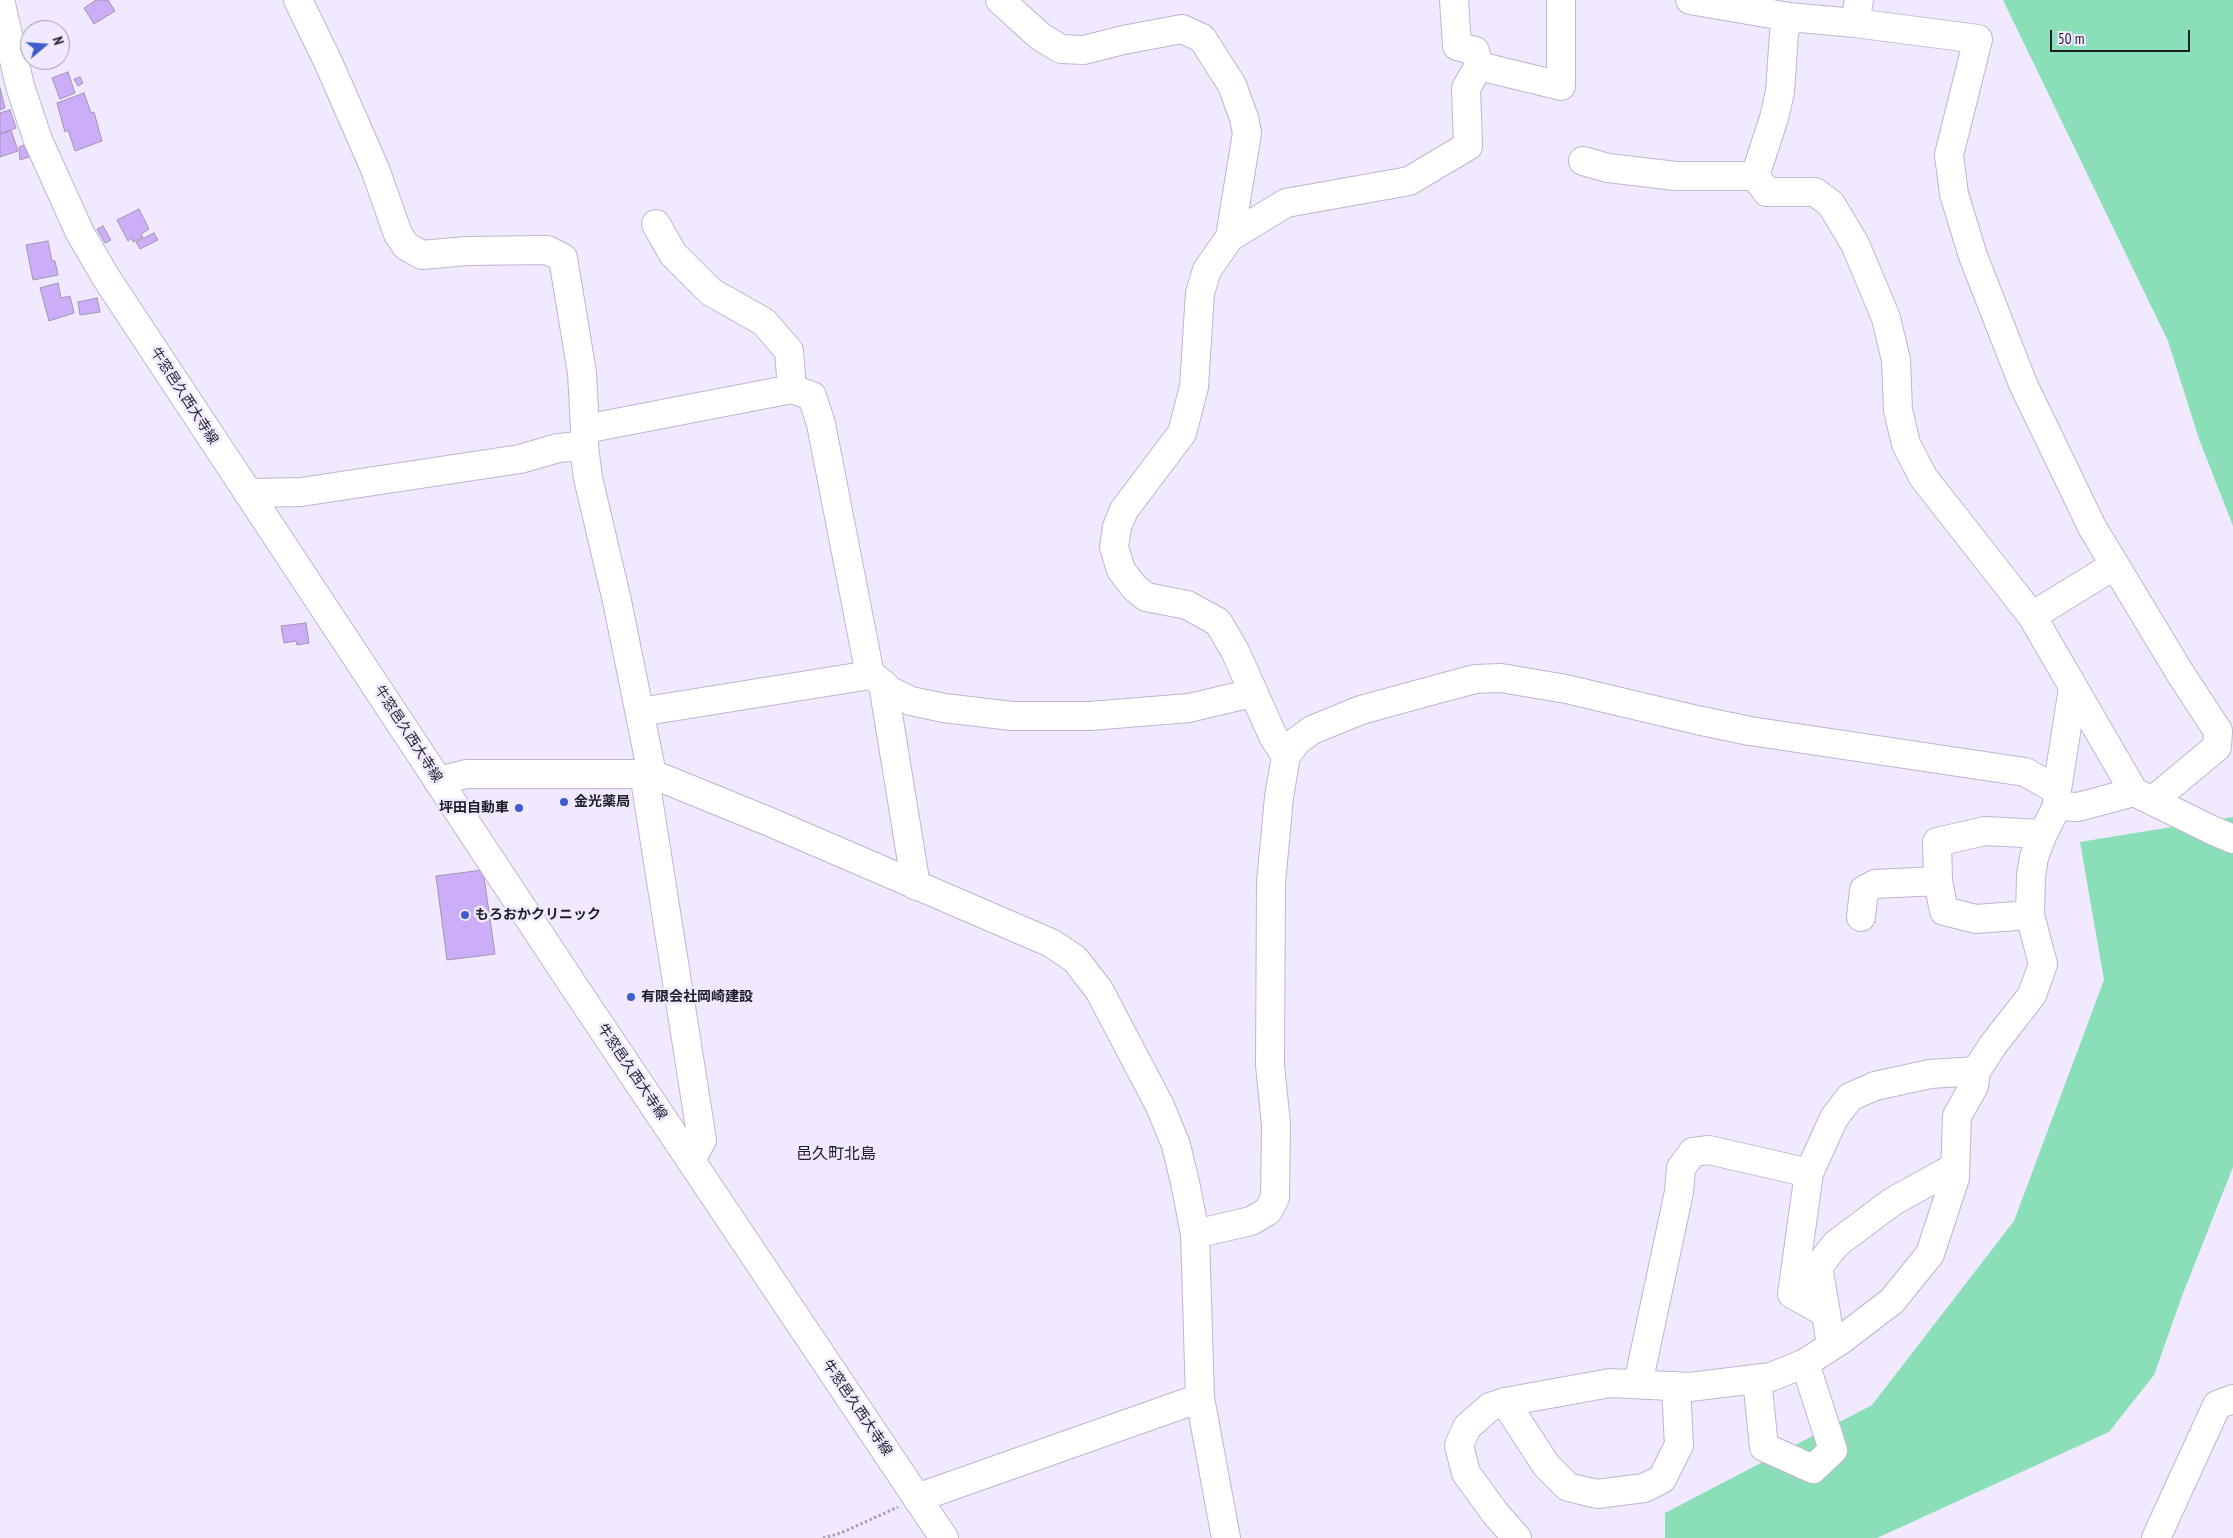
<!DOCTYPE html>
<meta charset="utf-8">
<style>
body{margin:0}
#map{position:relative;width:2233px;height:1538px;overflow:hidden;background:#f0e9ff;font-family:"PT Sans Narrow",sans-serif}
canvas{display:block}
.north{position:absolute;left:20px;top:20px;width:50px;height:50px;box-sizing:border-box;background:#f0e9ff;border:1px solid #9d97a9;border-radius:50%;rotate:72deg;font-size:14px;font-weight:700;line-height:20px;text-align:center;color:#211d27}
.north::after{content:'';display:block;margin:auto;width:18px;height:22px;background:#3d5cce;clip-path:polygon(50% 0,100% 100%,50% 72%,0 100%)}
.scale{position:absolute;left:2050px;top:30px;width:140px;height:22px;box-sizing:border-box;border:2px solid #211d27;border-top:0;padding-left:6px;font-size:15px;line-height:18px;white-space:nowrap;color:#211d27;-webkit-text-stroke:4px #f0e9ff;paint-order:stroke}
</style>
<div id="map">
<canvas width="2233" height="1538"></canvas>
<div class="north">N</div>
<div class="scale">50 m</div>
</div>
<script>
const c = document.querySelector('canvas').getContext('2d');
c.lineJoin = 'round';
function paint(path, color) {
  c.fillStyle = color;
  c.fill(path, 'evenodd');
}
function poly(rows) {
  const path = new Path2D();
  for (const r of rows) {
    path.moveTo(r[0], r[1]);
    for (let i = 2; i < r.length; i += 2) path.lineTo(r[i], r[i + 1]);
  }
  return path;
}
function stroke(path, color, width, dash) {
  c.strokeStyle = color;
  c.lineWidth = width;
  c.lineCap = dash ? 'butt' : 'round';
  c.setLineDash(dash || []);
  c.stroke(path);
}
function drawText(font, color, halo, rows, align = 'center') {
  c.font = font + ' "PT Sans Narrow","Noto Sans JP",sans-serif';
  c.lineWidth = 5;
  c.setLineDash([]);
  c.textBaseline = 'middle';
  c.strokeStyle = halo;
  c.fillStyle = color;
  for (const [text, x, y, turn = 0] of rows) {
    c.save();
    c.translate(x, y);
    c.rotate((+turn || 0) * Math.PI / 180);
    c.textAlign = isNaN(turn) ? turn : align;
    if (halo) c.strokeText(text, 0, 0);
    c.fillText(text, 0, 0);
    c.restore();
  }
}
const green = poly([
 [2003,0,2233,0,2233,526,2199,439,2168,341],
 [2233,817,2233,1167,2182,1296,2154,1375,2109,1432,1877,1538,1665,1538,1665,1513,1872,1405,2014,1221,2104,980,2080,842]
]);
const building = poly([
 [96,0,108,0,115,11,94,24,84,8,96,0],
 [68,72,75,93,60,99,52,78,68,72],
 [80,77,83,83,78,86,74,79,80,77],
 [0,88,5,108,0,110,0,88],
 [84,93,91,113,94,112,102,141,75,151,68,130,65,132,57,103,84,93],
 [10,110,16,128,0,134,0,113,10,110],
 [11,130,18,151,0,157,0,134,11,130],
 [24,145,29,157,20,160,19,147,24,145],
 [139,209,149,229,141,234,143,237,133,242,132,238,128,241,117,220,139,209],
 [103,226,111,240,105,243,97,229,103,226],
 [154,233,158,240,140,249,136,242,154,233],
 [48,241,52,261,55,261,58,275,33,280,26,245,48,241],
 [58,283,61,298,70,296,74,313,49,321,40,288,58,283],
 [97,298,100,312,80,315,78,302,97,298],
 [306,623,309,643,297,645,296,641,284,643,281,626,306,623],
 [483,870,495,954,447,960,436,876,483,870]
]);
const path = poly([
 [823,1538,841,1533,898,1507]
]);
const minor = poly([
 [298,0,329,64,375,169,398,234,406,246,422,255,466,251,547,250,563,258,582,373,585,429,584,446,588,478,617,601,652,774,466,774,438,781],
 [1000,0,1041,37,1061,49,1084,50,1123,40,1182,29,1202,38,1232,85,1244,118,1247,133,1230,237],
 [1454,0,1457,46,1475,51,1479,66,1561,86,1561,0],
 [1690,0,1789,17,1855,23,1859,0],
 [1855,23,1978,39,1949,155,1954,194,1973,256,2023,384,2092,527,2180,673,2218,731,2217,747,2152,801],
 [1583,161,1608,168,1676,176,1755,176,1774,118,1780,92,1784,33,1789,17],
 [1755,176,1767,192,1815,192,1831,204,1855,244,1886,318,1896,360,1898,410,1906,444,1923,477,2032,616,2134,792,2214,831,2233,839],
 [585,429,792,389,789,351,764,322,711,292,673,254,656,224],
 [248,493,301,492,520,459,558,448,584,446],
 [2032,616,2115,565],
 [875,678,883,684,916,886],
 [883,684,890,691,911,701,944,708,1012,716,1090,716,1189,708,1252,693],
 [640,712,870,675,821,424,812,396,792,389],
 [1286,756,1273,736,1235,651,1218,622,1187,605,1146,597,1134,587,1121,570,1114,547,1117,527,1124,510,1182,433,1194,387,1200,293,1207,270,1230,237,1286,203,1409,181,1468,146,1466,88,1479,66],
 [644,773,702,1140,691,1160],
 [652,774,770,822,1051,943,1075,959,1099,990,1160,1106,1176,1145,1186,1187,1195,1234,1200,1398,1226,1538],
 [2057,806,2057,790,2073,688],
 [2030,915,1976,919,1944,911,1938,881,1937,842,1985,831,2043,834],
 [1861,917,1864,890,1875,884,1938,881],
 [1809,1173,1834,1118,1850,1097,1875,1086,1930,1074,1976,1071],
 [1195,1234,1251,1221,1268,1211,1275,1198,1276,1124,1270,1065,1271,883,1279,797,1286,756,1297,741,1312,730,1361,710,1423,693,1475,679,1501,678,1566,689,1697,720,1750,731,2025,772,2057,790],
 [1826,1313,1818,1267,1836,1244,1892,1202,1955,1167],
 [1757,1379,1764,1447,1813,1469,1833,1450,1805,1363],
 [1638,1384,1679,1192,1681,1168,1693,1152,1709,1150,1809,1173,1792,1294,1826,1313,1831,1346],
 [1505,1402,1546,1465,1568,1487,1597,1494,1644,1488,1662,1479,1679,1445,1676,1386],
 [917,1498,1200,1398],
 [1517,1538,1495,1513,1466,1473,1459,1445,1467,1427,1490,1407,1505,1402,1610,1383,1690,1387,1771,1377,1805,1363,1841,1340,1892,1301,1930,1254,1955,1178,1957,1116,1974,1086,1976,1071,1993,1045,2032,995,2043,964,2030,915,2031,876,2034,857,2043,834,2057,806,2078,807,2134,792],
 [2156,1538,2217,1405,2233,1399]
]);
const major = poly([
 [0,0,20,86,38,140,80,233,107,279,575,988,944,1538]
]);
const markers = [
 [564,802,5,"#3d5cce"],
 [519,808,5,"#3d5cce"],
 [465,915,5,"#3d5cce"],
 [631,997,5,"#3d5cce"]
];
const streetNames = [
 ["牛窓邑久西大寺線",184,396,57],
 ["牛窓邑久西大寺線",408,734,57],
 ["牛窓邑久西大寺線",632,1072,56],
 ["牛窓邑久西大寺線",857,1408,56]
];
const poiNames = [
 ["金光薬局",574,802],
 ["坪田自動車",509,808,"right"],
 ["もろおかクリニック",475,915],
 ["有限会社岡崎建設",641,997]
];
const quarterNames = [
 ["邑久町北島",836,1154]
];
paint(green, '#8bdfb8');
paint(building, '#ccadf8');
stroke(building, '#a096b0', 1);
stroke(minor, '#beb5d0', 30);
stroke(major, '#beb5d0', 30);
stroke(path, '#a6a1b2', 3, [2.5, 2.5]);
stroke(minor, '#fff', 28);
stroke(major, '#fff', 28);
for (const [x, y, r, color] of markers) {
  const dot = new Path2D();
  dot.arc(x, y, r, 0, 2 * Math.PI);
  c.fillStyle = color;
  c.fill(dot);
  stroke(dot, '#f0e9ff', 2);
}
drawText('14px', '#211d27', '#f0e9ff', streetNames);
drawText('bold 14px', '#211d27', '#f0e9ff', poiNames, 'left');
drawText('16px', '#211d27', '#f0e9ff', quarterNames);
</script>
